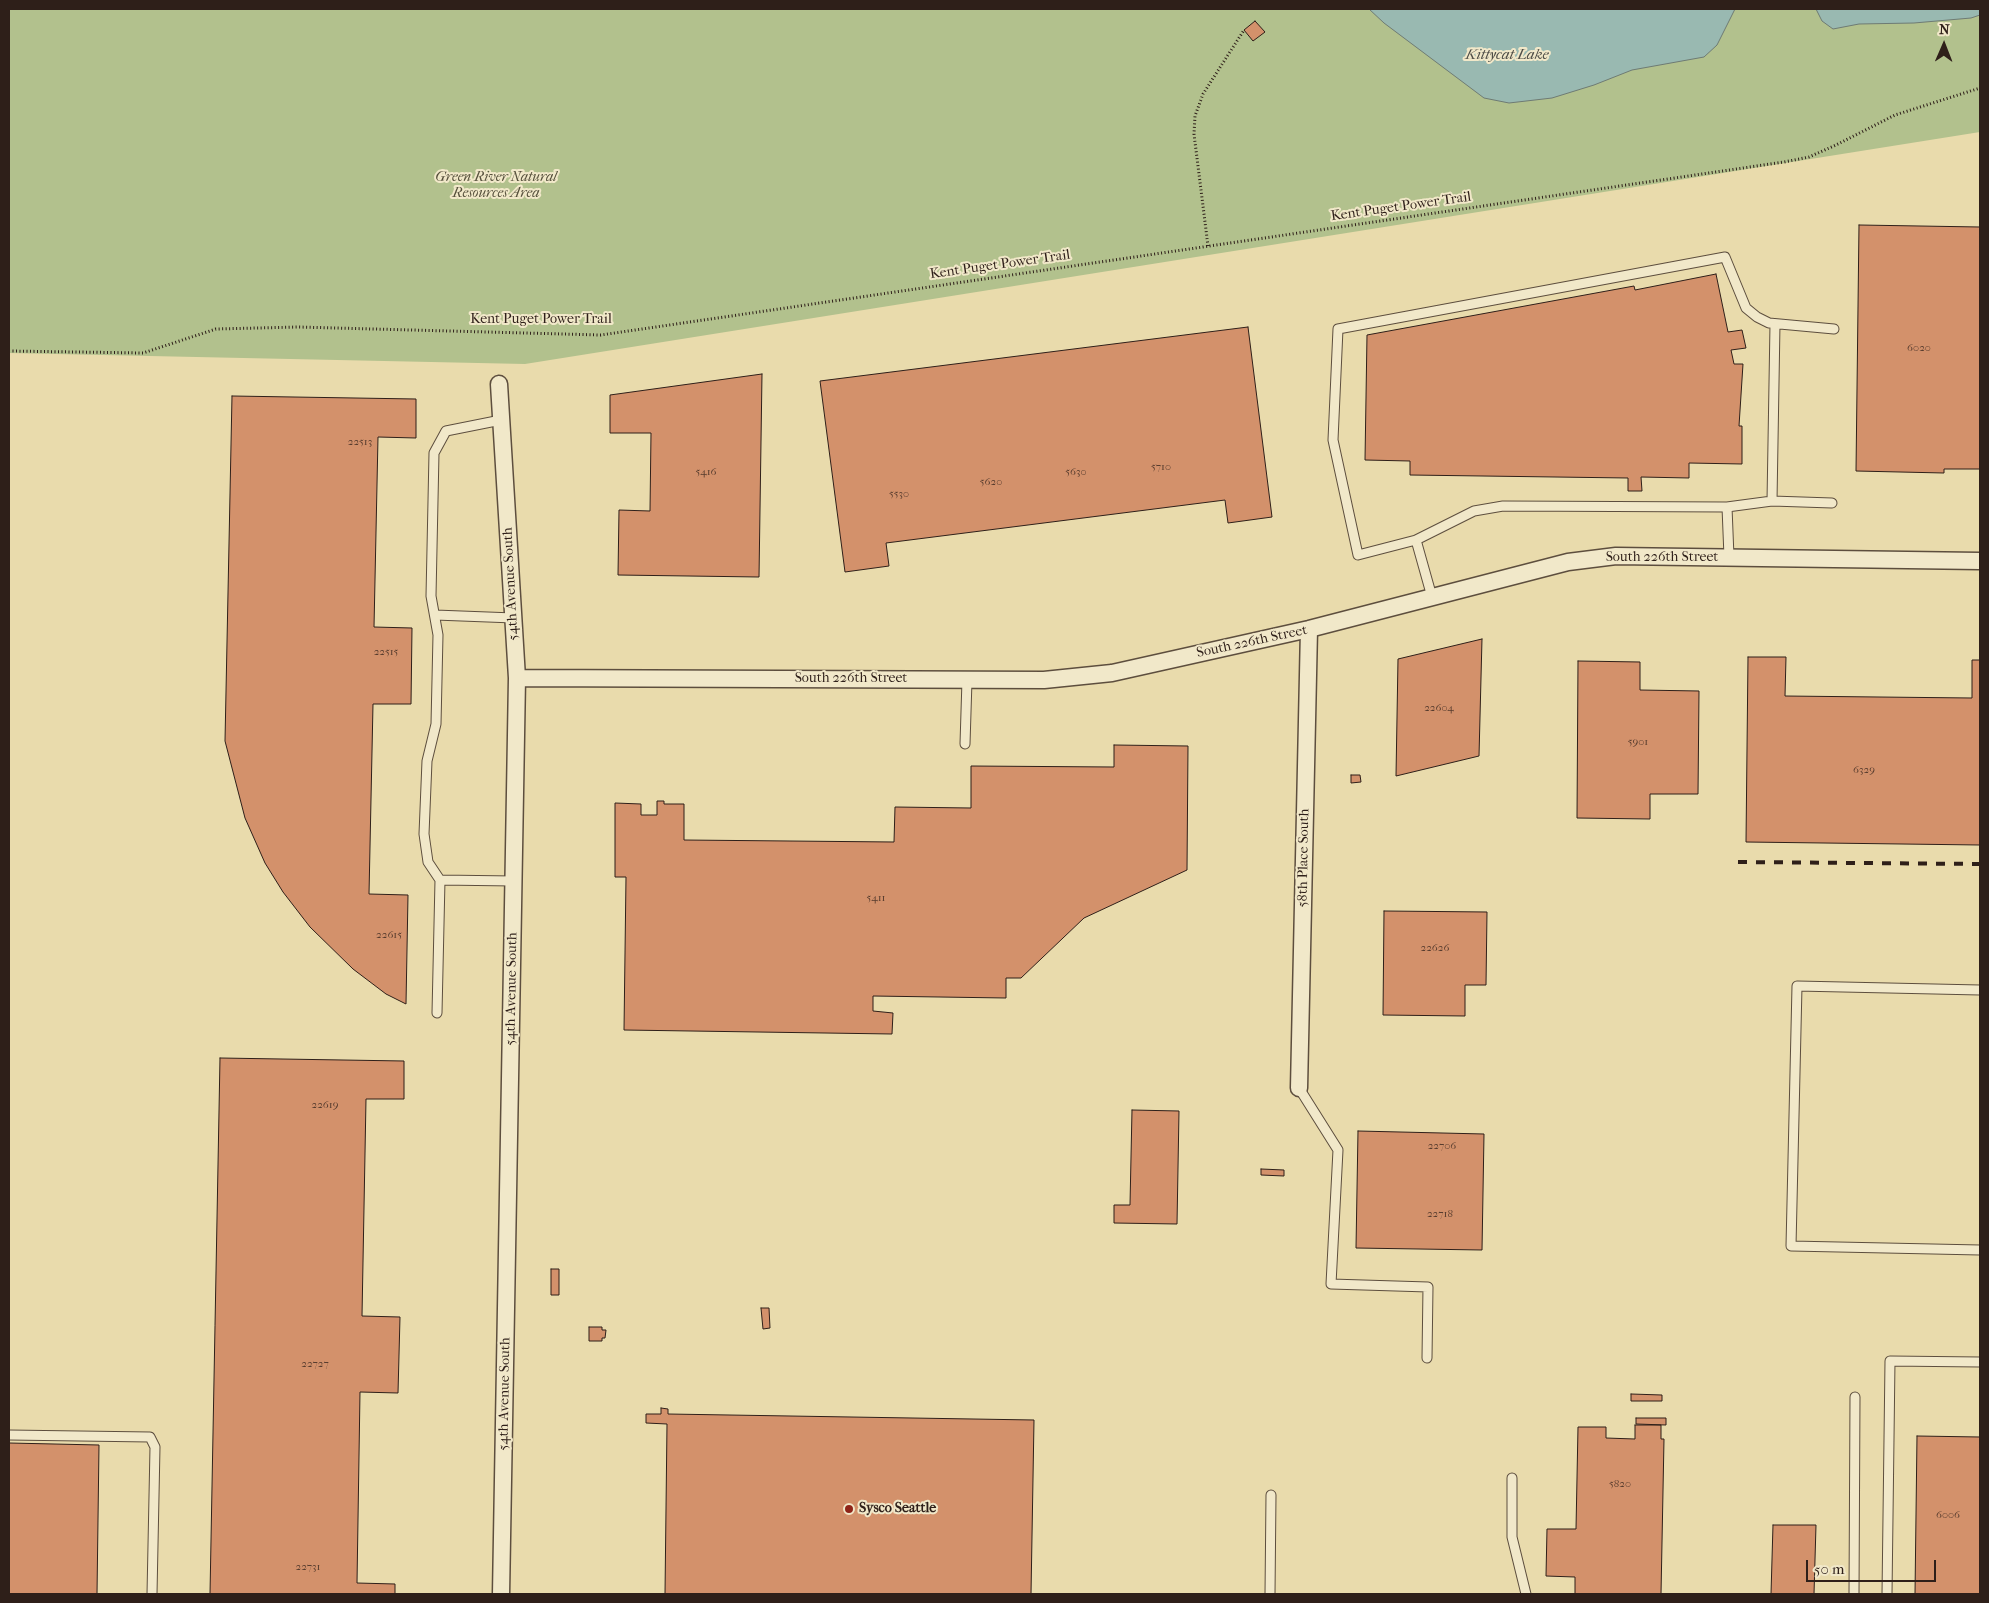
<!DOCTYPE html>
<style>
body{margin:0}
#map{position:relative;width:1989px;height:1603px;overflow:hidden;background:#e9dbac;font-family:"IM FELL French Canon",serif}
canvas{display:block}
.frame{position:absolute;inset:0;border:10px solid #2e1f19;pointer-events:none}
.north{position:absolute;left:1919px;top:20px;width:50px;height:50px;-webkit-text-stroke:4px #f1e8c9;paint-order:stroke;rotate:1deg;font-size:14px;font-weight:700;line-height:20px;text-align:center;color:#2e1f19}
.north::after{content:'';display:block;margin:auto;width:18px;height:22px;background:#2e1f19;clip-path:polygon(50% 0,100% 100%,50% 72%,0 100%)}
.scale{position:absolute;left:1806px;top:1560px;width:130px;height:22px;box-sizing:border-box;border:2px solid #2e1f19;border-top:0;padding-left:6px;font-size:15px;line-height:18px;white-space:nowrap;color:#2e1f19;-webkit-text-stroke:4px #f1e8c9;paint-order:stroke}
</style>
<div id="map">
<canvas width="1989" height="1603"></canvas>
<div class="frame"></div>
<div class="north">N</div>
<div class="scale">50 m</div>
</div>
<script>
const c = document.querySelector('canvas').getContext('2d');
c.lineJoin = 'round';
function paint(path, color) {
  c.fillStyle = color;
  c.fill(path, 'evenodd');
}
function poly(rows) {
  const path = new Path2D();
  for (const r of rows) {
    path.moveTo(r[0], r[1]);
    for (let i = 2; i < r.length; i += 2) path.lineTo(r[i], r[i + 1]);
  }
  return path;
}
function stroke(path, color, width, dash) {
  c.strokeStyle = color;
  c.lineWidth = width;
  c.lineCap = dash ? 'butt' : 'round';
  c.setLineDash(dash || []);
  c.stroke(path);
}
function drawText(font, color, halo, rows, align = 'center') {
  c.font = font + ' "IM FELL French Canon",serif';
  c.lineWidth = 4;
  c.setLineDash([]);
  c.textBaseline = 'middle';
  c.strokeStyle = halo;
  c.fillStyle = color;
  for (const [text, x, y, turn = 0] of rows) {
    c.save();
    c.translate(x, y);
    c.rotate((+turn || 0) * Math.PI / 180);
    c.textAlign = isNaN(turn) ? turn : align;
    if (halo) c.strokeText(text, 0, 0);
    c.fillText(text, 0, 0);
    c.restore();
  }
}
const green = poly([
 [9,9,1980,9,1980,132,525,364,9,353]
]);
const water = poly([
 [1369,9,1735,9,1717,45,1704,57,1632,70,1594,85,1552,98,1509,103,1484,98,1384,23,1369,9],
 [1816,9,1980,9,1980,15,1971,18,1914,23,1859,24,1833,29,1822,21,1816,9]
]);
const building = poly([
 [1255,21,1265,32,1253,41,1244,30,1255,21],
 [1859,225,1980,227,1980,469,1944,469,1944,473,1856,471,1859,225],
 [1716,274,1728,332,1742,330,1746,348,1731,350,1734,364,1743,364,1739,426,1742,426,1742,464,1689,463,1689,478,1641,477,1642,491,1628,491,1628,478,1410,475,1410,461,1365,460,1367,335,1634,286,1635,290,1716,274],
 [1248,327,1272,517,1228,523,1225,500,886,543,889,566,845,572,820,381,1248,327],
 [762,374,759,577,618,575,619,510,650,511,651,433,610,433,610,395,762,374],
 [232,396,416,399,416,438,378,437,374,627,412,628,411,704,373,704,369,894,408,895,406,1004,386,994,353,969,310,927,283,892,265,863,245,818,225,741,232,396],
 [1482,639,1479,756,1396,776,1398,659,1482,639],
 [1748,657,1786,657,1785,696,1972,698,1972,660,1980,660,1980,845,1746,842,1748,657],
 [1578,661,1640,662,1640,690,1699,691,1698,794,1650,794,1650,819,1577,818,1578,661],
 [1114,745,1188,746,1187,870,1084,918,1021,978,1006,978,1006,998,873,996,873,1011,893,1013,892,1034,624,1030,626,877,615,877,615,803,641,804,641,815,657,815,657,801,664,801,664,804,684,804,684,840,894,842,895,807,971,808,971,766,1114,767,1114,745],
 [1351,775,1360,775,1361,782,1351,783,1351,775],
 [1384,911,1487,912,1486,985,1465,985,1465,1016,1383,1015,1384,911],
 [220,1058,404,1061,404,1099,366,1099,362,1316,400,1317,398,1393,360,1392,357,1583,395,1584,395,1594,210,1594,220,1058],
 [1132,1110,1179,1111,1177,1224,1114,1223,1114,1205,1130,1205,1132,1110],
 [1358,1131,1484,1134,1482,1250,1356,1248,1358,1131],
 [1261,1169,1284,1170,1284,1176,1261,1175,1261,1169],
 [551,1269,559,1269,559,1295,551,1295,551,1269],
 [761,1308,769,1308,770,1328,763,1329,761,1308],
 [589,1327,602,1327,602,1330,606,1330,605,1338,602,1338,602,1341,589,1341,589,1327],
 [1631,1394,1662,1395,1662,1401,1631,1401,1631,1394],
 [661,1408,668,1409,668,1414,1034,1420,1031,1594,665,1594,667,1424,646,1423,646,1414,661,1414,661,1408],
 [1636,1418,1666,1418,1666,1425,1636,1424,1636,1418],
 [1635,1425,1661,1425,1661,1439,1664,1439,1661,1594,1575,1594,1575,1577,1546,1576,1547,1529,1576,1529,1578,1427,1606,1427,1606,1438,1635,1439,1635,1425],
 [1917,1436,1980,1437,1980,1594,1915,1594,1917,1436],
 [9,1443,99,1445,97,1594,9,1594,9,1443],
 [1773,1525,1816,1525,1814,1594,1771,1594,1773,1525]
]);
const path = poly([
 [1208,246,1194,134,1195,116,1203,94,1244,30],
 [9,351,143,353,216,329,298,327,601,335,1784,162,1809,157,1836,145,1895,115,1980,88]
]);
const lane = poly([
 [1775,324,1772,501,1832,503],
 [1727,507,1772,501],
 [1416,540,1474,511,1503,506,1727,507,1729,557],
 [1432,597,1416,540,1358,555,1333,440,1338,329,1725,257,1746,308,1757,317,1769,323,1834,329],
 [435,615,514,618],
 [965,744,967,680],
 [440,880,514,881],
 [1980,990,1797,986,1791,1246,1980,1250],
 [437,1013,440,880,428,862,424,834,427,761,436,724,438,635,431,596,434,453,446,431,501,420],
 [1299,1088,1338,1150,1331,1284,1428,1287,1427,1358],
 [9,1435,150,1437,155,1447,152,1594],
 [1512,1478,1512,1537,1526,1594],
 [1270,1594,1271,1495],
 [1854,1594,1855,1397],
 [1887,1594,1890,1361,1980,1362]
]);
const street = poly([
 [499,384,517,678,501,1594],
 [517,678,1044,680,1112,673,1309,629,1568,562,1616,556,1980,561],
 [1299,1088,1309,629]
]);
const rail = poly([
 [1738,862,1980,864]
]);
const markers = [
 [849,1509,5,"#8f2418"]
];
const numberNames = [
 ["6020",1919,348],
 ["22513",360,442],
 ["5710",1161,467],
 ["5416",706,472],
 ["5630",1076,472],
 ["5620",991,482],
 ["5530",899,494],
 ["22515",386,652],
 ["22604",1439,708],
 ["5901",1638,742],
 ["6329",1864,770],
 ["5411",876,898],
 ["22615",389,935],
 ["22626",1435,948],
 ["22619",325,1105],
 ["22706",1442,1146],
 ["22718",1440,1214],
 ["22727",315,1364],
 ["5820",1620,1484],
 ["6006",1948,1515],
 ["22731",308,1567]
];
const parkNames = [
 ["Green River Natural",496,178],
 ["Resources Area",496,194]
];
const streetNames = [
 ["Kent Puget Power Trail",1401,207,-8],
 ["Kent Puget Power Trail",1000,265,-8],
 ["Kent Puget Power Trail",541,320],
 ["South 226th Street",1662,558],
 ["54th Avenue South",511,584,-93],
 ["South 226th Street",1252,642,-12],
 ["South 226th Street",851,679],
 ["58th Place South",1304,858,-89],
 ["54th Avenue South",512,989,-89],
 ["54th Avenue South",505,1394,-89]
];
const poiNames = [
 ["Sysco Seattle",859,1509]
];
const waterNames = [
 ["Kittycat Lake",1507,55]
];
paint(green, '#b2c18d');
paint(water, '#99b9b1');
stroke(water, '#6e7b74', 1);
paint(building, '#d3916b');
stroke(building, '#2e1f19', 1);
stroke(lane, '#5d4e3e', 11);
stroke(street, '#5d4e3e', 19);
stroke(path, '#2e1f19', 3, [1, 2.5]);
stroke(lane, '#f1e8c9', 9);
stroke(street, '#f1e8c9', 16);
stroke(rail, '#2e1f19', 4, [9, 9]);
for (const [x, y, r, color] of markers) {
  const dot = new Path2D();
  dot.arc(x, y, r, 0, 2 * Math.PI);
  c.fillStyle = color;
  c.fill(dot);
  stroke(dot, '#f1e8c9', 2);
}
drawText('11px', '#573c2e', null, numberNames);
drawText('italic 14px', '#56503c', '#f1e8c9', parkNames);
drawText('14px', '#2e1f19', '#f1e8c9', streetNames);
drawText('bold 14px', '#2e1f19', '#f1e8c9', poiNames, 'left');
drawText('italic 15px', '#4e4d47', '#f1e8c9', waterNames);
</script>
